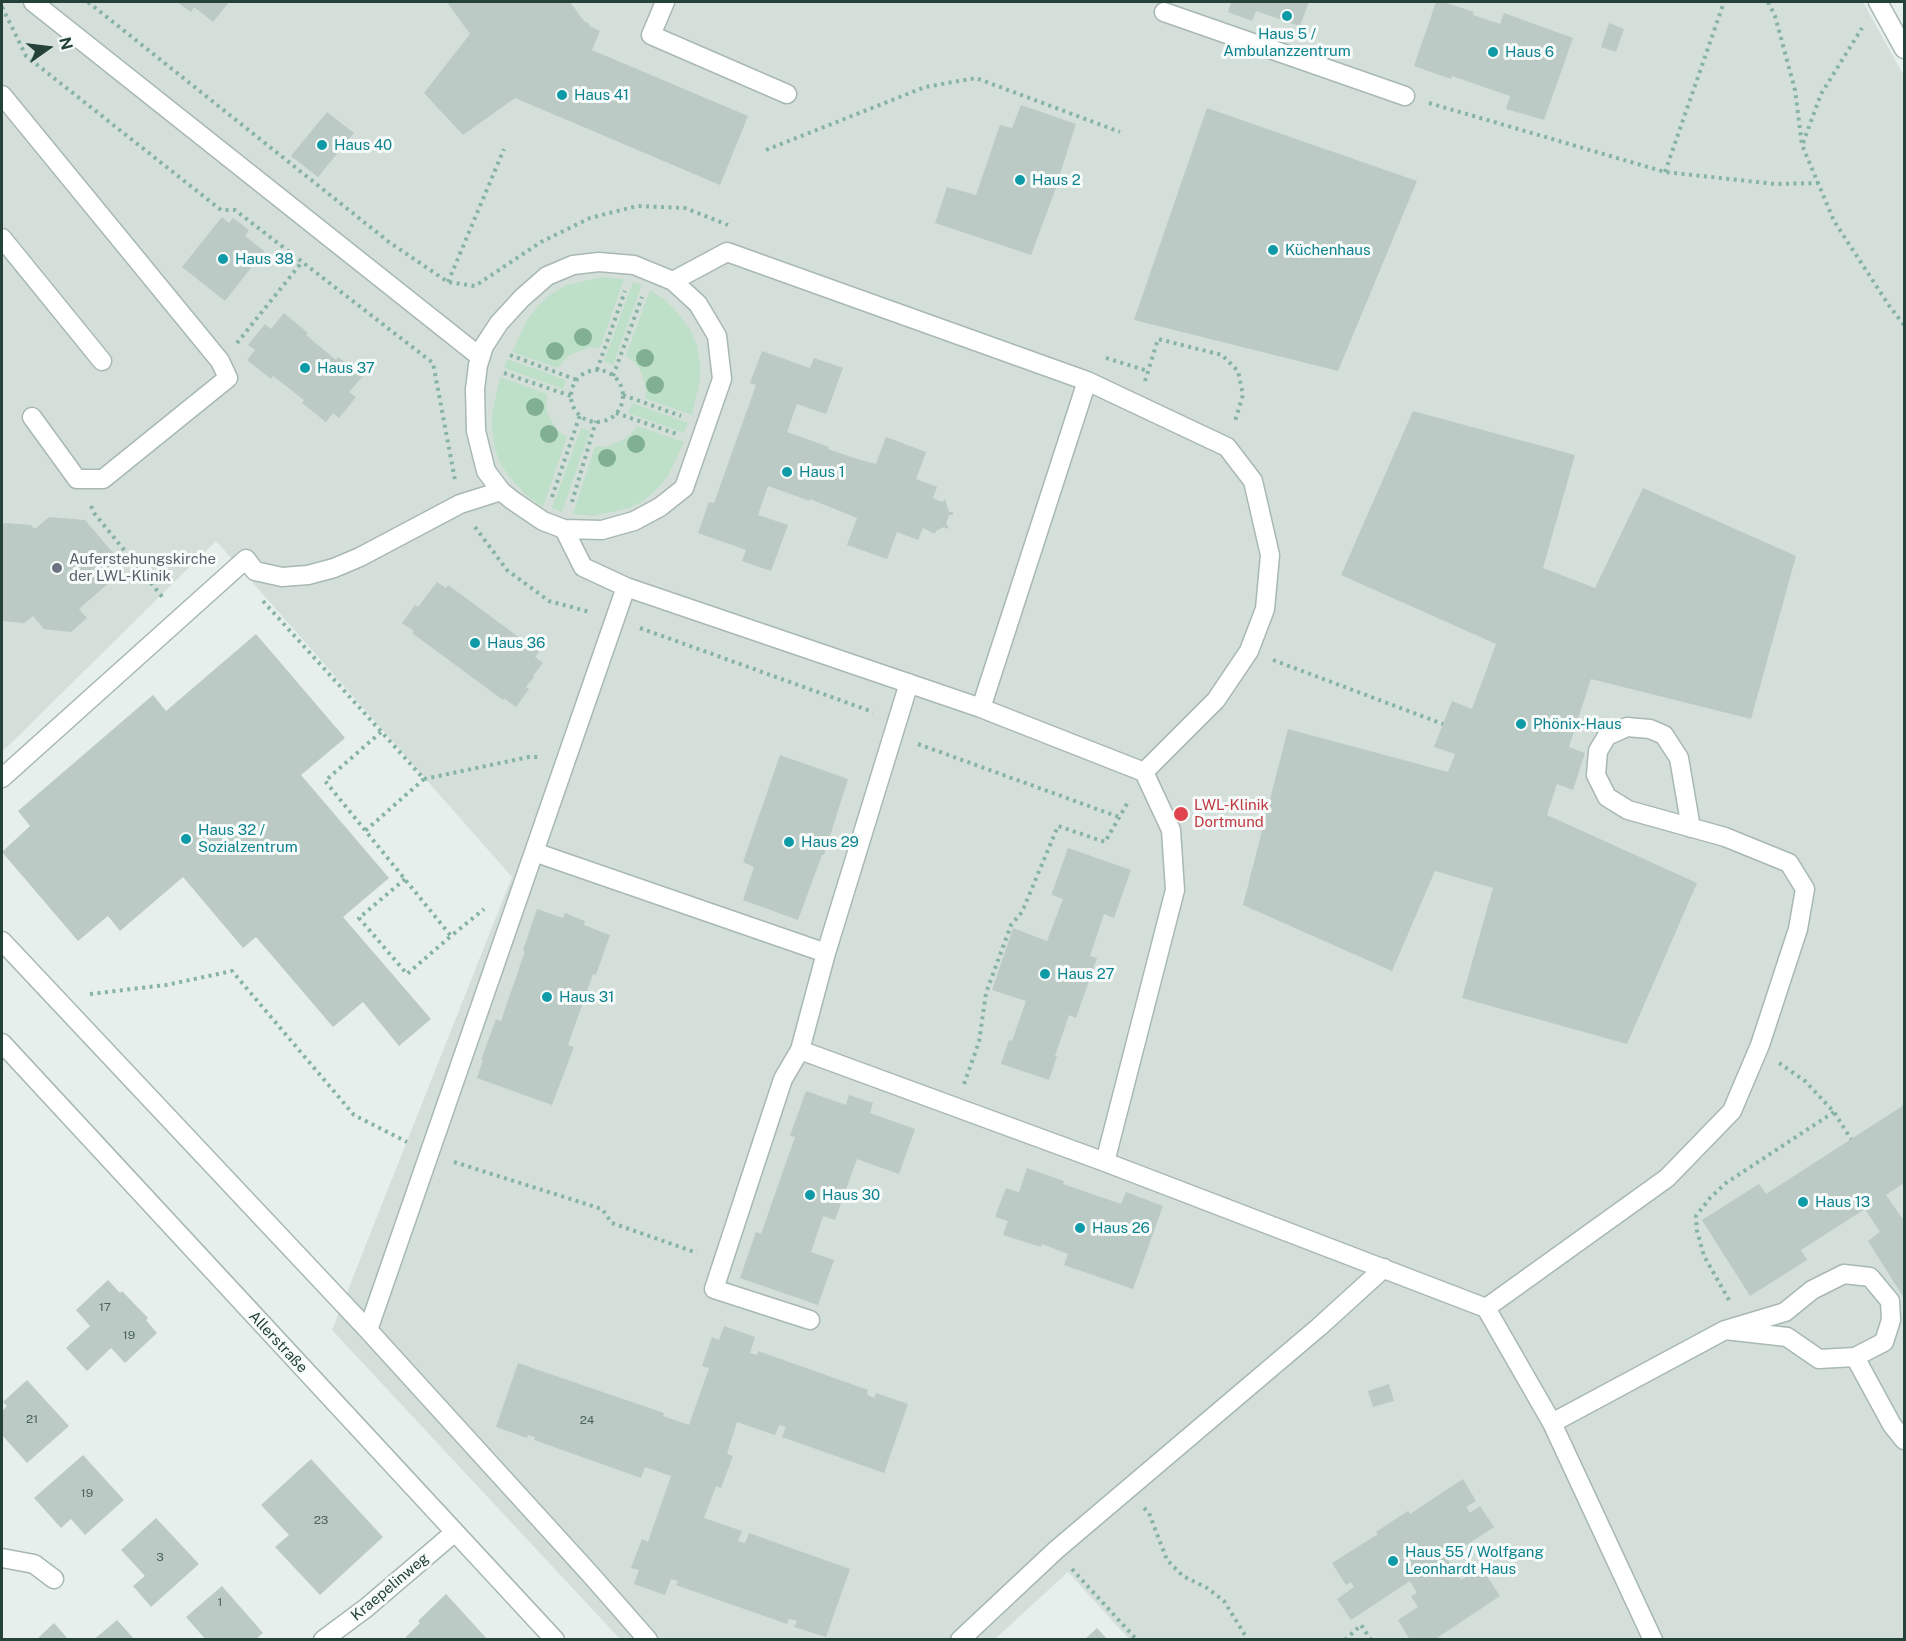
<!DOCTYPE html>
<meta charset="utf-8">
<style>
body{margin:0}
#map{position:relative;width:1906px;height:1641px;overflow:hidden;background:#e6efeb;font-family:"Public Sans",sans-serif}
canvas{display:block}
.frame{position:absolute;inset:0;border:3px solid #24423a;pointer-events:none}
.north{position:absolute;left:18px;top:18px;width:60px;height:60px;-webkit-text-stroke:4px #f7fbf9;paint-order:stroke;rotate:76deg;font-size:16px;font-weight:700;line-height:24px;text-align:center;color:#24423a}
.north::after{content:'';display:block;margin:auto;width:21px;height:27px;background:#24423a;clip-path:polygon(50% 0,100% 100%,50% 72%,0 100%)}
</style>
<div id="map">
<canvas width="1906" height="1641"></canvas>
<div class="frame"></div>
<div class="north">N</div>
</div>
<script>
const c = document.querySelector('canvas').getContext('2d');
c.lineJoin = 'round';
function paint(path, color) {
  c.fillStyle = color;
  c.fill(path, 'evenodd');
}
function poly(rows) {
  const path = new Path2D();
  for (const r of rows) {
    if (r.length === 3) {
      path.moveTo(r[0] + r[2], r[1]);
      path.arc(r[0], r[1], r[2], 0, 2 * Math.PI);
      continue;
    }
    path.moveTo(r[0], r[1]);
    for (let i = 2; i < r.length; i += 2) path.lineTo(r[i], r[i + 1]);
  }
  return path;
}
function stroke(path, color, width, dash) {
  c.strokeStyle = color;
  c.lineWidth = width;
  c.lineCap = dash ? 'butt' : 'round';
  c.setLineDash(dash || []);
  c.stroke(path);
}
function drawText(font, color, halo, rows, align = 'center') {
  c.font = font + ' "Public Sans",sans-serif';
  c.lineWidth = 6;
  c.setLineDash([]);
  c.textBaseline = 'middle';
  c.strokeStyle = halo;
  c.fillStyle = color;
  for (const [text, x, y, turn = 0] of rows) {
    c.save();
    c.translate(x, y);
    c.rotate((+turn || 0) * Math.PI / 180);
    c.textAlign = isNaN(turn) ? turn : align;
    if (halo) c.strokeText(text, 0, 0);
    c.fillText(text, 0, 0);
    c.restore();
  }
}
const built = poly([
 [2,2,1863,2,1904,76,1904,1639,1129,1639,1068,1572,995,1639,620,1639,332,1330,512,877,216,541,2,752]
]);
const green = poly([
 [603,277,624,279,600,348,590,347,572,354,565,359,558,368,512,352,527,320,538,306,551,294,566,285],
 [633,282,642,285,613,365,604,361],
 [650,290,666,301,678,313,690,329,697,345,700,363,700,380,692,415,646,399,646,388,640,369,634,362,626,356],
 [507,359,566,380,563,389,504,368],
 [500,377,547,394,546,407,548,415,558,431,567,437,543,507,526,495,513,481,501,465,495,449,492,431,492,414],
 [632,403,688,423,684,433,628,413],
 [637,426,684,442,669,474,658,488,644,500,630,508,593,516,573,514,595,446,606,447,623,440,630,435],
 [581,428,590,431,562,512,552,508]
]);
const building = poly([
 [177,2,229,2,213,22,194,7,191,12],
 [447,2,570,2,584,21,590,24,589,26,600,31,592,50,748,116,720,185,515,98,463,135,424,93,470,34],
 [1231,2,1309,2,1300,26,1256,11,1252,21,1228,12],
 [1436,2,1444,2,1474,12,1473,15,1500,24,1504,13,1573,38,1544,120,1506,109,1510,96,1452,76,1451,79,1414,66],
 [1609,23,1624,29,1616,52,1601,47],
 [1021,105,1076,124,1058,180,1059,180,1031,255,935,223,947,187,976,195,1000,125,1012,128],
 [1207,108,1417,181,1338,371,1134,320],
 [327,112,354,133,318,177,291,156],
 [222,217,229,223,233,218,249,230,245,236,264,251,225,301,182,267],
 [284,313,308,333,306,335,336,360,338,357,363,376,349,392,356,397,339,418,333,413,326,422,302,403,304,400,273,376,271,379,247,360,255,350,248,345,265,324,271,329],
 [762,351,810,368,814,358,843,368,826,414,797,404,787,432,829,447,828,449,854,458,876,464,886,437,926,452,916,479,937,487,933,498,942,502,945,499,949,512,953,512,953,515,949,515,946,524,949,527,946,529,944,527,936,531,935,534,923,528,918,540,897,532,887,559,847,545,857,518,810,499,810,501,768,486,758,515,788,525,771,571,742,561,746,550,698,533,709,502,714,503,756,385,750,383],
 [1413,411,1575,455,1543,568,1595,588,1643,488,1796,556,1751,719,1591,679,1569,747,1585,753,1573,790,1557,784,1547,815,1697,883,1627,1044,1462,998,1493,888,1435,871,1392,971,1243,905,1288,729,1448,772,1455,754,1434,747,1452,701,1472,709,1496,644,1341,575],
 [49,517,85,520,114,554,111,581,79,609,87,618,71,632,44,629,33,616,24,623,2,621,2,525,5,523,31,525,35,529],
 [437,582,446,588,448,585,539,652,535,657,543,663,533,676,534,677,526,687,529,689,516,707,504,698,503,700,412,633,414,631,402,623,415,605,418,607],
 [256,634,345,738,301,775,389,878,343,917,431,1019,399,1046,363,1002,333,1027,256,937,243,948,183,877,120,931,108,916,78,941,2,852,30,826,18,811,153,695,166,711],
 [780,755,848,779,824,855,822,855,798,920,743,900,754,867,743,862],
 [1068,848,1131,870,1114,918,1104,914,1090,956,1097,958,1076,1018,1069,1015,1055,1056,1057,1056,1049,1080,1001,1064,1009,1040,1012,1041,1026,1001,992,990,1013,928,1047,941,1063,899,1052,895,1052,893],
 [537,909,563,918,565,913,585,921,584,925,610,935,596,975,593,974,568,1045,574,1047,552,1105,477,1078,483,1060,481,1060,496,1019,501,1021,525,951,523,950],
 [806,1091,846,1105,849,1095,873,1103,870,1113,915,1129,899,1174,857,1159,835,1220,823,1216,811,1252,834,1260,818,1305,740,1278,756,1232,761,1234,795,1137,790,1136],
 [1904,1105,1904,1183,1886,1195,1902,1218,1904,1217,1904,1298,1868,1241,1880,1232,1865,1209,1801,1250,1807,1260,1750,1296,1702,1220,1759,1184,1766,1194],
 [1027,1168,1064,1181,1063,1184,1121,1204,1126,1192,1163,1206,1133,1289,1064,1265,1068,1254,1042,1244,1041,1247,1003,1235,1008,1221,995,1217,1006,1188,1019,1192],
 [108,1280,120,1293,122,1291,148,1318,146,1320,157,1333,125,1363,111,1348,87,1371,66,1348,90,1326,76,1310],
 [724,1326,755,1337,750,1353,757,1355,758,1351,868,1390,867,1395,874,1398,876,1393,908,1404,884,1473,782,1437,786,1427,779,1425,775,1435,737,1422,727,1454,733,1456,721,1488,716,1486,704,1518,742,1531,738,1541,745,1543,749,1533,850,1569,826,1637,794,1627,797,1621,789,1619,787,1624,676,1585,678,1581,671,1579,665,1595,634,1584,639,1570,631,1568,642,1539,648,1542,671,1476,645,1467,641,1478,534,1440,535,1437,528,1435,527,1438,496,1427,518,1363,664,1413,663,1416,689,1425,709,1368,702,1366,712,1337,719,1340],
 [27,1380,69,1426,27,1463,2,1435,2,1411,7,1406,3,1402],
 [1389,1384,1394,1401,1373,1407,1368,1391],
 [83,1455,124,1500,85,1535,71,1519,61,1528,34,1498],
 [311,1459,383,1537,320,1595,275,1547,289,1535,261,1505],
 [1463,1479,1476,1501,1466,1507,1470,1513,1480,1506,1494,1527,1447,1558,1461,1580,1481,1567,1500,1596,1434,1640,1410,1640,1398,1620,1418,1607,1411,1596,1417,1593,1410,1581,1351,1620,1337,1599,1354,1587,1351,1582,1346,1585,1332,1563,1378,1534,1376,1532,1397,1518,1408,1511,1410,1514],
 [156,1518,199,1564,151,1607,133,1586,145,1576,121,1550],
 [222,1586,263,1633,255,1640,206,1640,186,1617],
 [446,1594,488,1640,403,1640,420,1623,418,1621],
 [117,1620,135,1640,93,1640,104,1631],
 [54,1623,69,1640,36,1640],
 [1097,1628,1108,1640,1084,1640]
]);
const path = poly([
 [88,2,389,242,448,282,475,286,541,242,590,218,637,206,685,208,728,225],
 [1768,2,1775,16,1795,90,1802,145,1834,221,1890,307,1904,325],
 [2,7,26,56,221,210,235,210,433,363,455,480],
 [1429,103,1665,172,1775,184,1818,183],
 [1803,143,1821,94,1862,28],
 [766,150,925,87,976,78,1120,132],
 [1665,172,1724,2],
 [448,282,504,149],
 [237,343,302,262],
 [510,355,577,380],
 [1106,358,1148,371],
 [597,370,625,291],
 [597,396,26],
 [504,373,571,396],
 [613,376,642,297],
 [1145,381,1158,339,1222,355,1238,371,1243,395,1235,421],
 [623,395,681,416],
 [616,413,677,434],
 [552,497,580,415],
 [572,502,596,421],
 [91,506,94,513,164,599],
 [475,527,507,570,549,601,590,612],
 [263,601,424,779,365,831],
 [640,628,873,712],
 [1273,660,1443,724],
 [381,732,325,781,451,936,484,909],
 [918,744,1119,817],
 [424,779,529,757,539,757],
 [405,879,359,918,407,974,451,936],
 [90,994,166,985,232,971,354,1115,407,1142],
 [1779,1063,1805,1081,1834,1112,1851,1139],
 [964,1084,979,1042,986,993,1011,925,1022,912,1058,826,1105,842,1128,802],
 [454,1162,602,1209,612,1223,697,1253],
 [1729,1300,1704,1256,1697,1231,1696,1216,1710,1198,1726,1183,1834,1112],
 [1144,1508,1149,1513,1167,1560,1183,1576,1207,1588,1224,1601,1248,1640],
 [1072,1569,1137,1640],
 [1345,1640,1361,1625,1371,1640]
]);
const service = poly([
 [33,2,479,356],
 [665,2,651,35,787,94],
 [1164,12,1405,96],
 [2,95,220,361,228,378,103,479,77,479,32,417],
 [2,238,102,361],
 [599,262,634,265,673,281,698,304,717,336,722,379,684,488,660,507,634,521,602,530,564,529,543,521,512,500,501,491,486,471,476,431,475,389,478,365,484,346,499,323,522,298,547,276,573,265,599,262],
 [564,529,583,567,626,587,981,708,1144,772,1216,700,1249,651,1265,609,1270,555,1253,481,1227,447,1087,381,727,252,673,281],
 [626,587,534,852,826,953,800,1050,1105,1162,1175,890,1171,830,1144,772],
 [981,708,1087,381],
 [2,778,246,559,255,571,282,577,308,575,334,568,360,557,460,504,501,491],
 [2,941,368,1330,591,1575,648,1640],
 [826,953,909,683],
 [800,1050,783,1079,714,1289,810,1320],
 [1105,1162,1486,1308,1552,1423,1653,1640],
 [1486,1308,1667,1178,1732,1111,1760,1045,1798,929,1805,889,1789,863,1725,837,1628,810,1607,797,1596,775,1598,751,1607,736,1627,727,1650,729,1664,735,1679,758,1691,828],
 [368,1330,534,852],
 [1855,1357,1892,1425,1904,1440],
 [1552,1423,1725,1330,1785,1312,1812,1290,1844,1274,1870,1277,1890,1301,1891,1320,1884,1342,1855,1357,1819,1359,1787,1337,1725,1330],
 [2,1558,34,1564,54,1579],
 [960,1640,1056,1550,1319,1327,1384,1268]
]);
const minor = poly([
 [1878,2,1904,49],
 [2,1043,555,1640],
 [323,1640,366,1608,455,1532]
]);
const trees = [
 [583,337],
 [555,351],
 [645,358],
 [655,385],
 [535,407],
 [549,434],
 [636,444],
 [607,458]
];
const markers = [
 [1287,16,6,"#0f9aa8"],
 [1493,52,6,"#0f9aa8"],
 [562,95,6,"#0f9aa8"],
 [322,145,6,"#0f9aa8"],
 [1020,180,6,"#0f9aa8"],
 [1273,250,6,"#0f9aa8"],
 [223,259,6,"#0f9aa8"],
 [305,368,6,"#0f9aa8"],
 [787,472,6,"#0f9aa8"],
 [57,568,6,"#6b7280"],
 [475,643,6,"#0f9aa8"],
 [1521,724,6,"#0f9aa8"],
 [1181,814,8,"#e0444e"],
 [186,839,6,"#0f9aa8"],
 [789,842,6,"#0f9aa8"],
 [1045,974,6,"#0f9aa8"],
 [547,997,6,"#0f9aa8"],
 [810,1195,6,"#0f9aa8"],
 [1803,1202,6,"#0f9aa8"],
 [1080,1228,6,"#0f9aa8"],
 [1393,1561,6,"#0f9aa8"]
];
const numberNames = [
 ["17",105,1307],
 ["19",129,1335],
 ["21",32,1419],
 ["24",587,1420],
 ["19",87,1493],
 ["23",321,1520],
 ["3",160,1557],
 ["1",220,1602]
];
const cultureNames = [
 ["Haus 5 /",1287,34,"center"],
 ["Ambulanzzentrum",1287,51,"center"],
 ["Haus 6",1505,52],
 ["Haus 41",574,95],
 ["Haus 40",334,145],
 ["Haus 2",1032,180],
 ["Küchenhaus",1285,250],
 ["Haus 38",235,259],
 ["Haus 37",317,368],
 ["Haus 1",799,472],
 ["Haus 36",487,643],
 ["Phönix-Haus",1533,724],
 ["Haus 32 /",198,830],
 ["Sozialzentrum",198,847],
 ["Haus 29",801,842],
 ["Haus 27",1057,974],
 ["Haus 31",559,997],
 ["Haus 30",822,1195],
 ["Haus 13",1815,1202],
 ["Haus 26",1092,1228],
 ["Haus 55 / Wolfgang",1405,1552],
 ["Leonhardt Haus",1405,1569]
];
const worshipNames = [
 ["Auferstehungskirche",69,559],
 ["der LWL-Klinik",69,576]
];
const healthNames = [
 ["LWL-Klinik",1194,805],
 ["Dortmund",1194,822]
];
const streetNames = [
 ["Allerstraße",278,1342,47],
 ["Kraepelinweg",390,1587,-40]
];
paint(built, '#d4dfda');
paint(green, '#bfe0c8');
paint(building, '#bbcac4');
stroke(service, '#a8b8b2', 21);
stroke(minor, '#a8b8b2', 21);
stroke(path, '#86b3a5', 4, [3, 4.5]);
stroke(service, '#fff', 18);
stroke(minor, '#fff', 18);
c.fillStyle = '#80af93';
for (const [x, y] of trees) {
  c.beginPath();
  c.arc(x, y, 9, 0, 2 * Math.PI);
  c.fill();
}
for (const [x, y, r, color] of markers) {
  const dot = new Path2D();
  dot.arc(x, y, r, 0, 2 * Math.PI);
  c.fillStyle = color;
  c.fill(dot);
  stroke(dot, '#f7fbf9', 2);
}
drawText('12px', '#4a645c', null, numberNames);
drawText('15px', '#0d838f', '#f7fbf9', cultureNames, 'left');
drawText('15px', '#5b616d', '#f7fbf9', worshipNames, 'left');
drawText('15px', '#be3a42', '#f7fbf9', healthNames, 'left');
drawText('15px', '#24423a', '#f7fbf9', streetNames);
</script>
